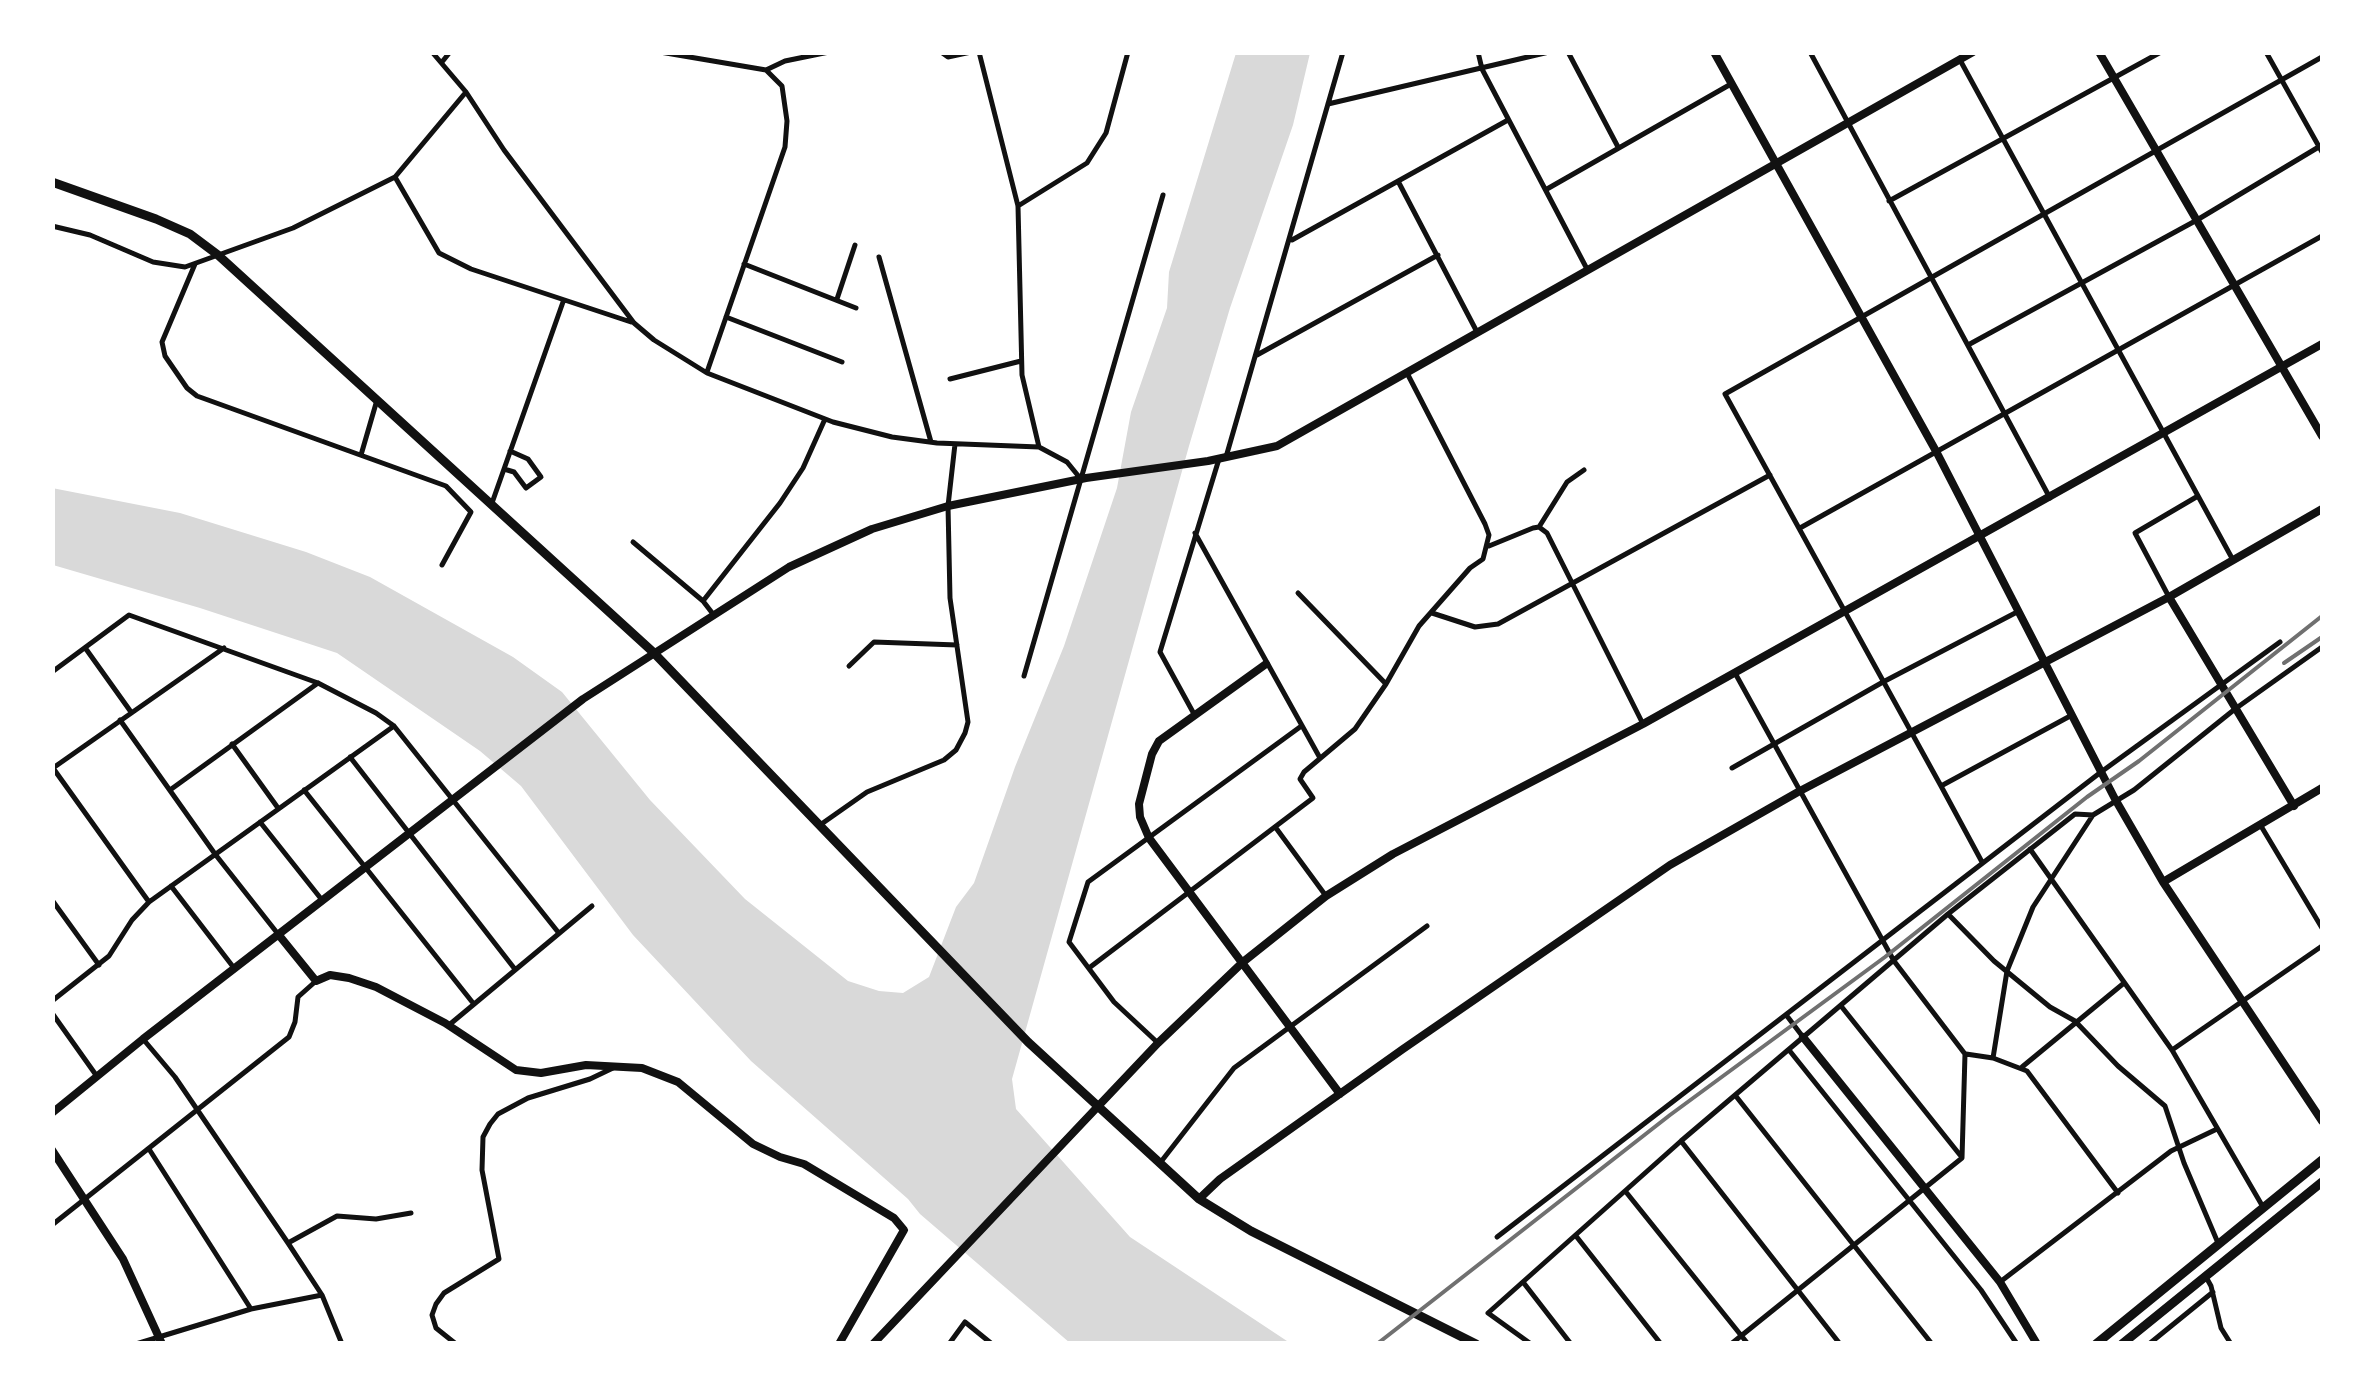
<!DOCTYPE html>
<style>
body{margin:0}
#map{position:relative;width:2375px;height:1396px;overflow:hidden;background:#fff;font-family:"Crimson Pro",serif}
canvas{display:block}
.frame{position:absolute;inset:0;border:55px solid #fff;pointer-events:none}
</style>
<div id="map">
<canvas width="2375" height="1396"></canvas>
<div class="frame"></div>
</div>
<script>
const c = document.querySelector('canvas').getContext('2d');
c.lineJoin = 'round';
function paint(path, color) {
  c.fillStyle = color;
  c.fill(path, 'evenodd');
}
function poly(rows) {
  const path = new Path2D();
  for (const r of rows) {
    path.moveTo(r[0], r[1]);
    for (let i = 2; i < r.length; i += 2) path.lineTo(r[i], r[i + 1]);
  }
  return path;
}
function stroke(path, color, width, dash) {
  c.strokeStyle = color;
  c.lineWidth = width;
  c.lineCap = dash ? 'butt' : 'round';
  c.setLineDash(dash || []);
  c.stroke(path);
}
const water = poly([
 [1236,53,1310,53,1293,125,1230,308,1189,446,1012,1079,1016,1109,1130,1237,1290,1343,1070,1343,920,1214,908,1199,751,1061,633,935,521,786,480,751,337,653,200,608,53,565,52,488,180,513,306,552,370,577,513,657,562,692,650,800,745,899,848,981,879,991,903,993,929,977,956,907,974,883,1015,767,1064,646,1117,488,1131,412,1167,308,1169,272]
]);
const minor = poly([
 [432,52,466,92,504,150,634,323,654,340,707,373,833,422,892,437,937,443,1039,447,1067,462,1080,478],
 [660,52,766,70,785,61,829,52],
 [941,52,948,57,971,52],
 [979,52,1018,206,1022,375,1039,447],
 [1478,52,1482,69,1587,269],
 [1568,52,1618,147],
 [1810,52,2050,498],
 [2266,52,2322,152],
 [1960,60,2233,560],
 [442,62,450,52],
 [1328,104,1549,52],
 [395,177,439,253,471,269,631,322],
 [1399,183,1477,332],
 [1547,189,1731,84],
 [1889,201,2161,52],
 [1018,206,1087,163,1106,133,1128,52],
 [52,226,90,235,153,262,185,267,293,228,395,177,466,92],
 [1292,240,1508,120],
 [879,257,931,442],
 [195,264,162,342,165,356,187,388,197,396,446,486,471,512,442,565],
 [744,264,856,308],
 [837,299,855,245],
 [726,317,842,362],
 [1968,345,2197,220,2322,145],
 [1257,355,1438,255],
 [707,372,785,147,787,121,782,86,766,70],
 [950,379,1021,361],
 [361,455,377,400],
 [1226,457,1343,52],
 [504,469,514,472,526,488,541,477,528,459,510,451],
 [492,503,563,302],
 [1539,527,1567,482,1584,470],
 [1800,528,2322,236],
 [1195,533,1320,758],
 [633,542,703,601],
 [1489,546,1533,528,1539,527,1547,533,1643,724],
 [1298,593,1386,684],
 [2169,597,2135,533,2198,496],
 [1432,613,1475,627,1498,624,1770,475],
 [713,614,703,601,780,503,803,468,825,419],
 [86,649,131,712],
 [849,666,874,642,957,645],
 [52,672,129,615,318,683,376,713,394,726,558,932],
 [1024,676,1163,195],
 [1194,714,1160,652,1219,459],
 [2072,715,1941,786,1725,394,2322,57],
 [120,720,215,854,278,934],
 [232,744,278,808],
 [350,757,514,968],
 [1732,768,1883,682,2019,611],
 [1941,786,1982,862],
 [170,790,318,683],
 [304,790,473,1003],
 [260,822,322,900],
 [820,825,867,792,944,760,956,750,965,733,968,722,950,598,948,506,955,444],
 [2261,826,2322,928],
 [1276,828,1326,896],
 [2030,849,2172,1050,2263,1207],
 [171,886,234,968],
 [52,900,99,965],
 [149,902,53,768,224,648],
 [1948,914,2075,814,2093,815],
 [1089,968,1313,798,1300,779,1304,772,1355,729,1386,684,1419,626,1470,568,1483,559,1489,535,1485,524,1407,373],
 [52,1001,109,956,132,920,149,902,394,726],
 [1841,1006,1960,1155],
 [52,1013,96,1075],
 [1787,1016,1803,1037],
 [449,1025,592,906],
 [143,1039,175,1077,288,1243,322,1295,342,1344],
 [1158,1043,1114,1002,1069,942,1088,882,1300,727],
 [1789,1050,1981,1290,2017,1344],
 [2172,1050,2322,946],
 [1966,1054,1993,1058],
 [2022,1067,2124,983],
 [1735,1095,1932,1344],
 [1681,1141,1840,1344],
 [149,1149,251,1309],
 [1160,1163,1234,1068,1427,926],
 [1626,1192,1748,1344],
 [2118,1193,2027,1071,1993,1058,2007,971,2033,907,2093,815,2134,790,2235,709,2322,647],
 [52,1225,289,1037,295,1022,298,997,316,981],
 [1576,1236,1661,1344],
 [1497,1237,2101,772,2280,642],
 [288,1243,337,1216,376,1219,411,1213],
 [2206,1277,2211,1286,2221,1328,2231,1344],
 [1523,1282,1571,1344],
 [2000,1282,2171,1151,2217,1129],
 [136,1344,251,1309,322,1295],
 [456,1344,436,1328,432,1315,436,1304,444,1293,499,1259,482,1170,483,1137,490,1124,498,1114,528,1098,590,1079,613,1068],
 [949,1344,965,1322,992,1344],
 [1531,1344,1488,1313,1681,1141,1948,914,1994,961,2050,1007,2075,1021,2118,1066,2165,1106,2184,1163,2218,1243],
 [1731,1344,1962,1158,1965,1054,1894,961,1735,673],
 [2149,1344,2213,1292]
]);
const tertiary = poly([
 [1714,52,1937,453,2115,799,2163,882,2322,1121],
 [2099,52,2322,436],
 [2169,597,2294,806],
 [1266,664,1159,741,1152,754,1139,804,1140,817,1149,838,1340,1094],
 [2163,882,2322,788],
 [278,934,316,981,330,975,349,978,376,987,445,1023,516,1070,541,1073,586,1065,642,1068,678,1082,753,1144,780,1157,804,1164,894,1218,904,1230,839,1344],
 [1803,1037,2000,1282,2037,1344],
 [52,1113,143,1039,583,699,789,567,872,529,948,506,1086,478,1208,461,1277,446,1973,52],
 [52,1150,123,1259,162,1344],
 [1199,1199,1220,1179,1403,1049,1670,865,1798,792,2169,597,2322,509]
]);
const secondary = poly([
 [873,1344,1158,1043,1243,962,1326,896,1393,854,1643,724,2322,344]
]);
const trunk = poly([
 [52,182,156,219,190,234,218,255,653,652,1028,1042,1199,1199,1251,1231,1476,1344],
 [2096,1344,2322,1160],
 [2122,1344,2322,1182]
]);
const rail = poly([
 [2284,663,2322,637],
 [1377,1344,1670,1115,1885,957,2087,797,2139,761,2322,616]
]);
paint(water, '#d9d9d9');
stroke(minor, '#111', 5);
stroke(tertiary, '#111', 8);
stroke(secondary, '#111', 8);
stroke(trunk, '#111', 9);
stroke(rail, '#707070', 4);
</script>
